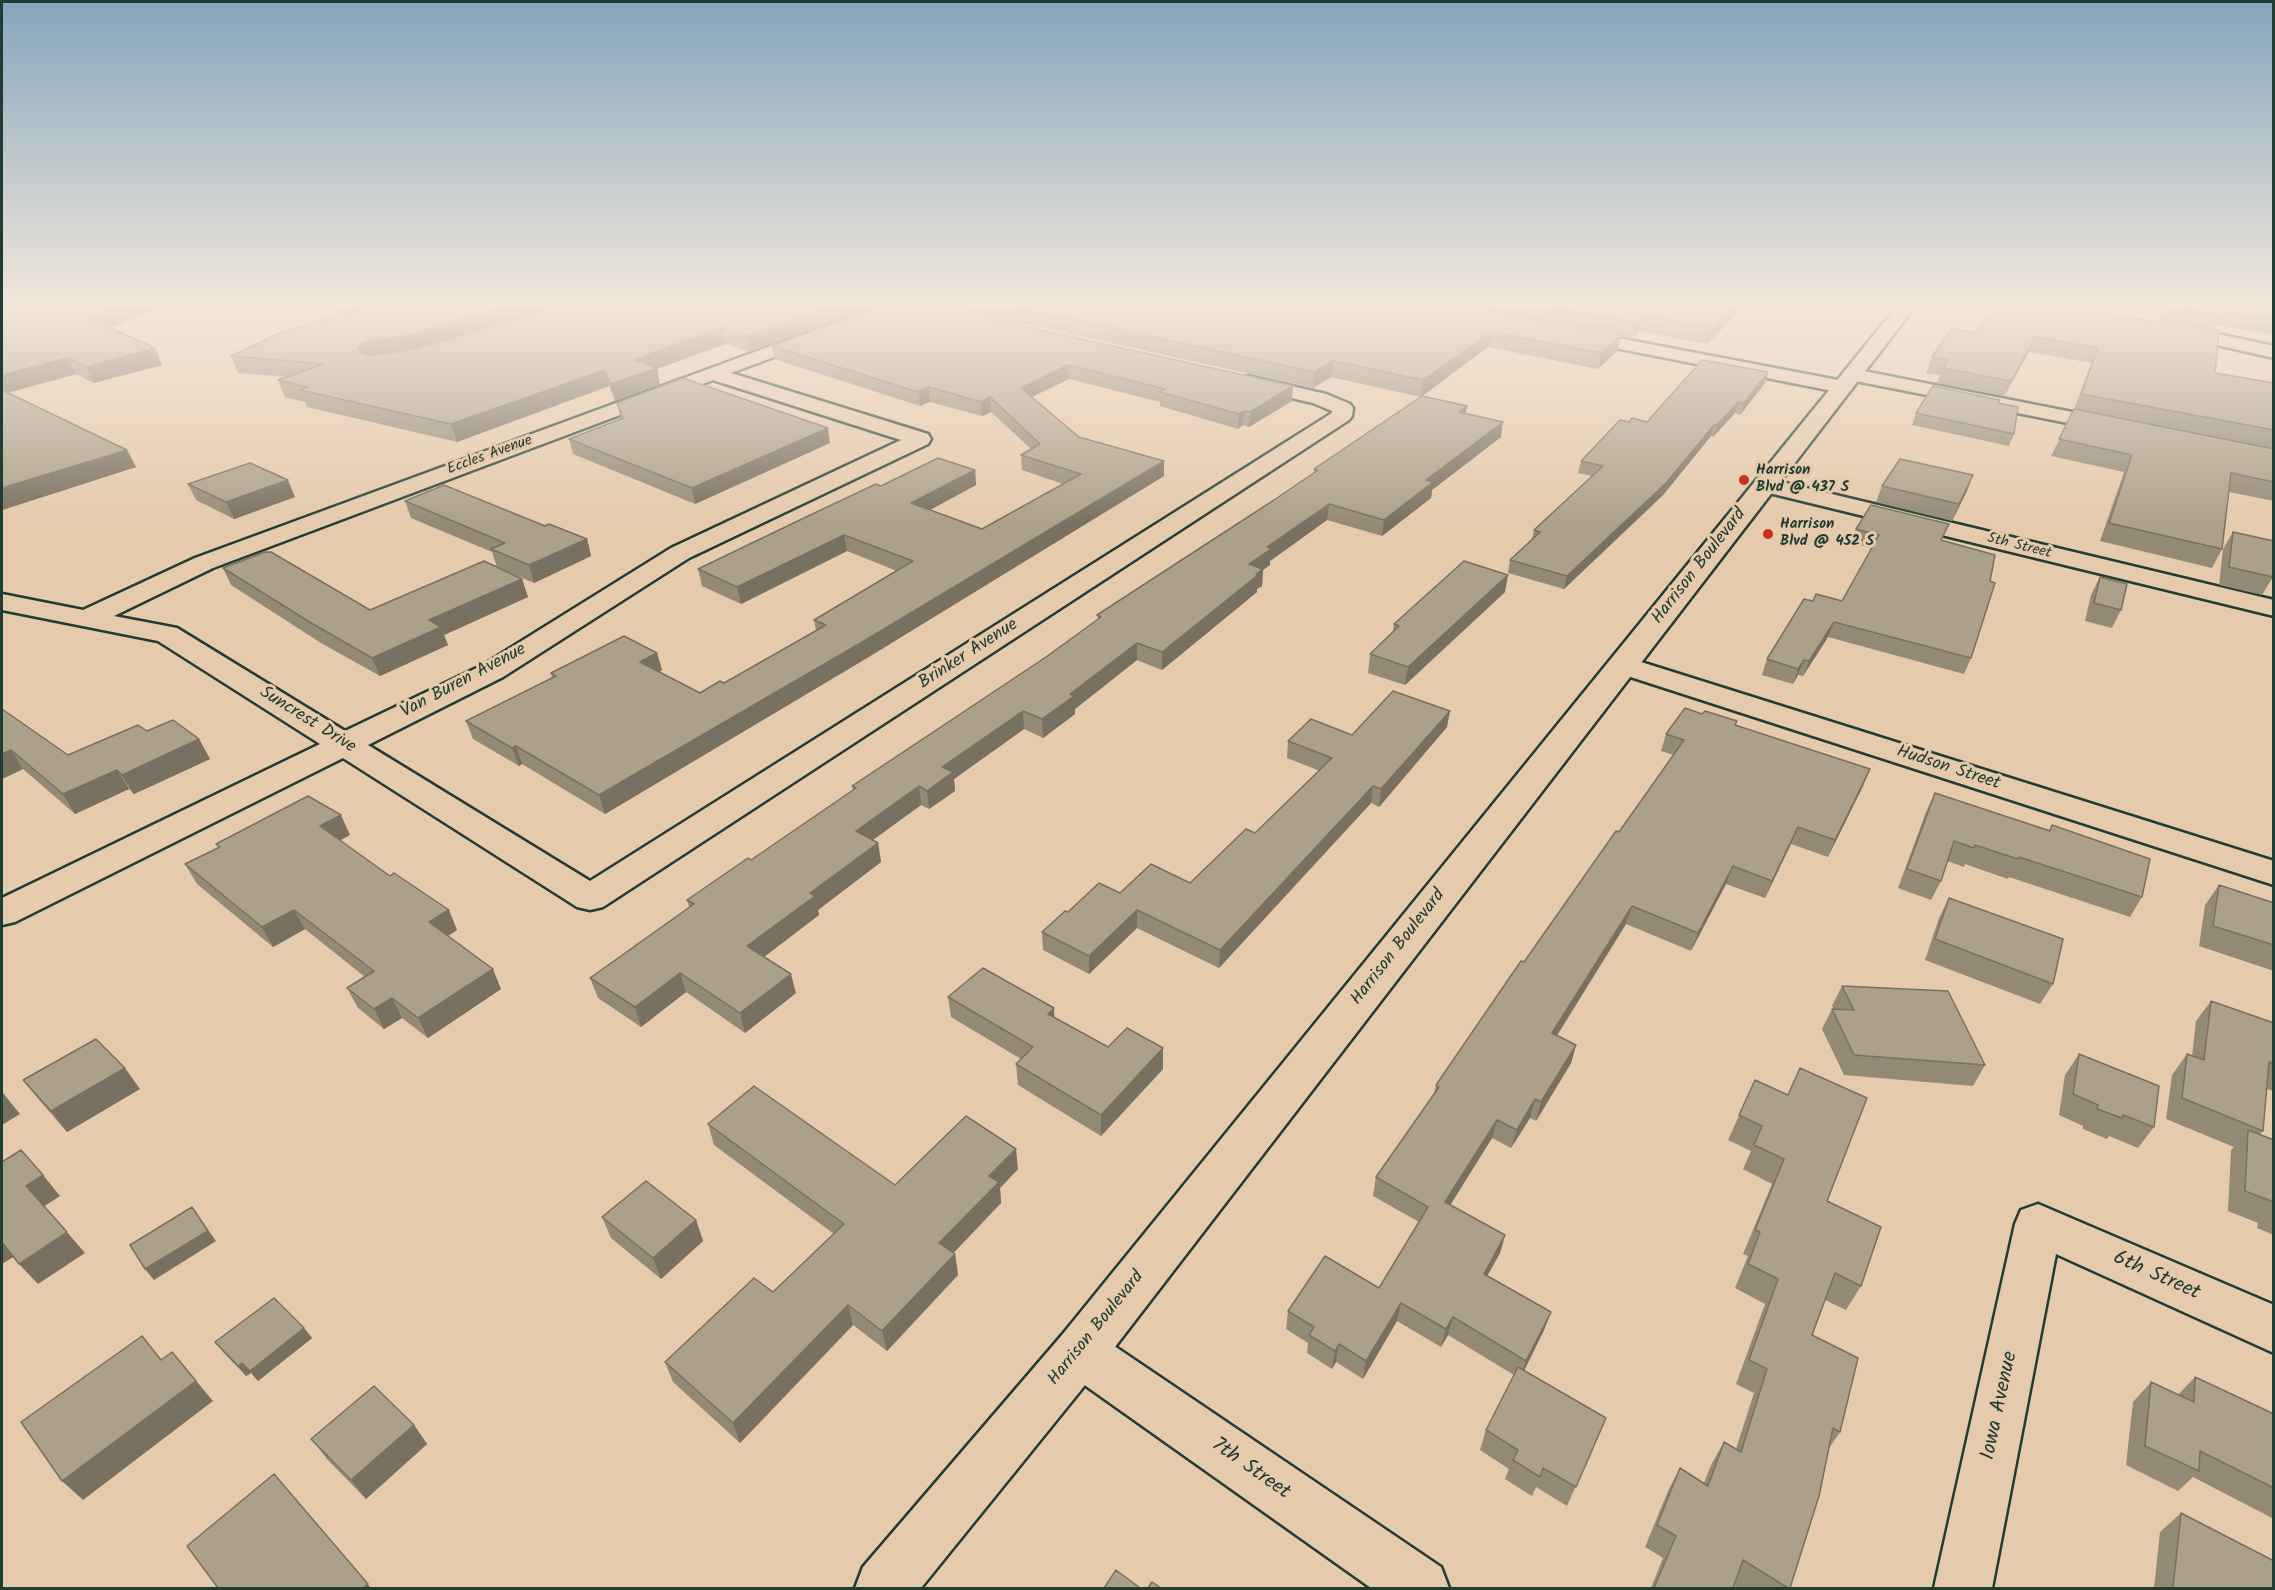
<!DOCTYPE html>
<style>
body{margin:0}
#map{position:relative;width:2275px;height:1590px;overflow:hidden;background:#e5caac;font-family:Kalam,sans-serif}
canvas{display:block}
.frame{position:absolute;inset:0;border:3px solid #1f3d34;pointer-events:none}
</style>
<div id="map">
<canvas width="2275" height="1590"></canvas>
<div class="frame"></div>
</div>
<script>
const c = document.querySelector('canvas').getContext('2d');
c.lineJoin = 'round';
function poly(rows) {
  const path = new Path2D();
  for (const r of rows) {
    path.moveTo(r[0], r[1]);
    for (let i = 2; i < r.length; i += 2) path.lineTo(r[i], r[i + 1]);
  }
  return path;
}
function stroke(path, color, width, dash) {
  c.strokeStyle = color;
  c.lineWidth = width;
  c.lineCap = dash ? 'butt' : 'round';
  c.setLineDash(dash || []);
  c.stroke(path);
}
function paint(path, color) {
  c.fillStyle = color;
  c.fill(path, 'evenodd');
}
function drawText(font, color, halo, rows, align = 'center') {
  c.font = font + ' Kalam,sans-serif';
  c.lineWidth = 6;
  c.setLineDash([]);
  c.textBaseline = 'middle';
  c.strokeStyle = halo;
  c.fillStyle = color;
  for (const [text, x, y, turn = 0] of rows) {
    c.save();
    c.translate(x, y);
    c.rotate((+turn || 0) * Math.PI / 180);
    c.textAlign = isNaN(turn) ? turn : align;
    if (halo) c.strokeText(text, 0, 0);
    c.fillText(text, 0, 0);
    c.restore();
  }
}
const street = poly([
 [885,304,909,304,906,308,731,373,928,434,931,439,928,444,689,558,503,677,368,745,590,881,1332,413,1332,411,1313,403,1241,386,1238,382,1241,378,1248,376,1326,394,1350,404,1353,408,1352,416,1349,420,603,907,590,910,577,907,343,758,15,922,2,925,2,898,320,744,158,641,2,610,2,594,83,610,195,558,885,304],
 [713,380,901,440,671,548,483,665,345,731,177,628,114,616,213,568,713,380],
 [2175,325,2274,346,2274,358,2169,334,2166,330,2169,326,2175,325],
 [1576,330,1843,381,1850,383,1853,387,1850,391,1843,393,1570,339,1567,335,1570,331,1576,330],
 [1853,369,2113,420,2120,422,2124,426,2120,430,2113,432,1846,379,1843,375,1846,371,1853,369],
 [1765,478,2274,600,2274,616,1757,490,1753,485,1757,480,1765,478],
 [1622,656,2274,861,2274,885,1612,671,1608,665,1612,659,1622,656],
 [2038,1204,2274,1305,2274,1353,2056,1254,1992,1588,1934,1588,2015,1224,2021,1210,2038,1204],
 [1080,1328,1098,1335,1441,1567,1449,1588,1371,1588,1062,1369,1055,1352,1062,1335,1080,1328]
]);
const secondary = poly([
 [1899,304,1917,304,1098,1369,921,1588,855,1588,863,1567,1062,1335,1899,304]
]);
const wall = poly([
 [2,304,167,304,109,328,162,365,94,383,76,374,8,393,127,450,136,467,2,510],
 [309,304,880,304,749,352,725,344,657,369,660,384,615,401,609,386,457,442,307,407,305,402,285,397,278,380,288,377,238,373,231,356,343,315],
 [888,304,1293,386,1292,401,1249,427,1243,425,1238,429,1160,406,1160,402,1069,379,1032,397,1079,437,1164,461,1164,476,867,658,605,814,522,764,519,766,473,739,466,721,552,678,551,673,657,653,662,670,659,672,700,693,724,683,816,631,814,620,897,571,847,551,741,604,702,586,698,569,881,486,975,470,976,485,930,510,982,529,1063,484,1022,470,1021,455,1031,449,991,412,982,416,930,402,920,406,774,359,772,346],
 [935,304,1746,304,1707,344,1640,331,1632,338,1621,336,1617,351,1598,369,1488,347,1422,396,1467,406,1466,413,1501,437,1432,490,1431,498,1382,536,1327,520,1270,561,1270,565,1263,570,1262,586,1257,589,1257,592,1162,670,1137,660,1075,709,1075,714,1043,738,1024,729,954,779,955,791,929,809,921,805,873,840,878,843,881,862,818,910,819,915,764,957,796,993,745,1033,686,992,641,1027,598,998,590,978,689,907,687,900,751,860,853,790,852,786,1046,657,1098,620,1097,615,1274,500,1314,473,1314,469,1420,397,1331,377,1313,388],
 [1996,304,2098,304,2096,308,2096,312,2161,323,2162,320,2160,320,2166,304,2274,304,2274,335,2215,325,2213,329,2215,373,2274,383,2274,501,2229,492,2222,549,2212,568,2100,541,2124,472,2051,456,2074,410,2091,363,2029,352,2004,396,1937,383,1940,375,1926,373,1932,357,1976,333],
 [1765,383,1740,415,1735,413,1713,437,1711,436,1663,495,1564,589,1508,573,1510,560,1532,539,1534,530,1592,476,1578,473,1581,461,1629,422,1647,422],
 [617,403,830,443,695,504,573,454,569,439,621,419],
 [1916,413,2014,434,2009,446,1912,425],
 [188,484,295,497,234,519,196,500],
 [1882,486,1967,491,1952,521,1876,502],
 [405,501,545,526,587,539,591,556,534,583,497,567,492,552,411,518],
 [1856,529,1942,540,1971,658,1964,674,1828,637,1803,676,1798,675,1793,684,1762,675,1767,659,1813,601,1842,601,1872,548,1851,543],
 [2233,532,2273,577,2262,595,2219,585,2223,549],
 [223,568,370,610,522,579,528,597,444,635,448,645,380,676,321,643,231,585],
 [2100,577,2121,610,2112,628,2085,621,2091,595],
 [1505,592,1405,685,1368,673,1370,654,1393,632,1394,624],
 [2,709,68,755,147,731,199,739,210,759,134,794,129,789,75,814,23,769,2,779],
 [1736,725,1870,769,1863,786,1828,857,1791,844,1765,898,1726,884,1691,951,1626,924,1557,1036,1576,1045,1571,1063,1536,1121,1530,1118,1511,1148,1492,1138,1450,1205,1505,1235,1500,1253,1487,1276,1551,1312,1544,1330,1524,1371,1606,1418,1567,1506,1536,1487,1532,1496,1505,1479,1509,1469,1480,1450,1486,1430,1514,1375,1448,1335,1441,1347,1397,1321,1363,1379,1336,1362,1332,1369,1307,1353,1308,1343,1286,1329,1288,1311,1379,1288,1419,1222,1373,1196,1376,1177,1434,1094,1436,1085,1524,962,1619,832,1674,755,1661,751,1666,734],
 [1447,727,1379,807,1371,803,1219,968,1137,928,1089,974,1043,950,1042,932,1068,912,1120,893,1190,883,1255,833,1320,771,1287,758,1288,741],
 [1935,793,2049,830,2052,825,2142,897,2130,917,2009,877,2008,879,1965,864,1964,867,1947,861,1941,881,1931,900,1898,888,1926,812],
 [350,835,340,840,457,930,448,936,501,989,428,1038,402,1018,384,1029,358,1008,347,988,365,977,305,929,273,947,197,884,185,864,218,848,216,844],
 [2219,885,2274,903,2274,971,2199,946,2205,905],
 [1949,898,2053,984,2040,1004,1925,960,1939,918],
 [1842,986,1985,1065,1973,1086,1844,1075,1822,1029,1832,1009,1834,1009,1832,1006],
 [948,997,1054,1017,1108,1047,1163,1069,1101,1136,1018,1085,1016,1064,1021,1059,951,1017],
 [2211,1001,2274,1023,2274,1091,2267,1089,2263,1131,2260,1134,2274,1140,2274,1235,2257,1228,2258,1223,2228,1211,2231,1150,2234,1147,2166,1119,2172,1075,2187,1054,2192,1056,2196,1021],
 [2079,1054,2154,1127,2138,1148,2109,1136,2107,1139,2083,1129,2083,1126,2059,1115,2065,1075],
 [1800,1068,1827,1201,1861,1286,1846,1310,1825,1300,1812,1335,1840,1432,1829,1448,1790,1588,1738,1588,1734,1586,1733,1588,1651,1588,1663,1558,1645,1547,1668,1491,1680,1468,1704,1483,1711,1465,1724,1442,1736,1449,1754,1393,1736,1384,1765,1304,1735,1288,1748,1256,1743,1254,1772,1184,1743,1169,1751,1151,1728,1140,1755,1080,1788,1095],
 [23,1080,140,1089,67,1132,40,1101],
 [708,1124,895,1185,1018,1169,1000,1188,1001,1203,953,1253,955,1254,958,1275,887,1351,853,1325,740,1443,673,1382,665,1362,773,1292,834,1234,714,1145],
 [602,1217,696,1220,703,1241,661,1279,611,1238],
 [304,1328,312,1338,258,1381,251,1373,246,1376,223,1352,215,1342],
 [2195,1377,2274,1414,2274,1519,2193,1477,2178,1491,2126,1465,2133,1402,2151,1382,2178,1395],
 [414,1425,427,1444,366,1499,327,1459,311,1439],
 [2181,1513,2274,1588,2154,1588,2160,1532]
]);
const shadedWall = poly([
 [124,304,167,304,95,334,88,318],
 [516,304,570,304,364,364,358,348,363,342],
 [836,304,880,304,749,352,746,336],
 [1736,304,1746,304,1707,344,1712,328],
 [1644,316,1640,331,1632,338,1636,323],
 [722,328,725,344,657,369,660,384,615,401,610,384,634,360],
 [1491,332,1488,347,1421,397,1423,380],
 [1621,335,1617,351,1598,369,1602,353],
 [2035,337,2029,352,2004,396,2011,381],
 [155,348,162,365,94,383,86,367],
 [68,358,76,374,2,394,2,375],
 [1333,361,1331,377,1313,388,1314,372],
 [1068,365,1069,379,1021,402,1021,388],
 [605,370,609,386,457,442,451,424],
 [1768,372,1765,383,1740,415,1744,403],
 [1293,386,1292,401,1249,427,1250,412],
 [929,387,930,402,920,406,918,392],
 [990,397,991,412,982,416,981,402],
 [1738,402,1735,413,1713,437,1717,425],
 [1467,406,1464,421,1459,412],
 [1244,411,1243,425,1238,429,1239,414],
 [1503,422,1501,437,1432,490,1431,498,1382,536,1384,520,1426,480],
 [1714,425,1711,436,1663,495,1564,589,1567,576],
 [828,428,830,443,695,504,692,488],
 [127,450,136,467,2,510,2,488],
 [1164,461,1164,476,867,658,605,814,599,795],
 [975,470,976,485,913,519,911,503],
 [1973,475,1967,491,1952,521,1959,504],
 [288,480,295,497,234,519,226,502],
 [1329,504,1327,520,1270,561,1270,565,1263,570,1262,586,1257,589,1257,592,1162,670,1162,652,1249,564,1267,547],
 [844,535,847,551,741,604,737,587],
 [587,539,591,556,534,583,529,565],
 [1508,575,1505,592,1405,685,1408,667],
 [522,579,528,597,444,635,448,645,380,676,372,658,429,620],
 [1834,622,1828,637,1803,676,1809,661],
 [1137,643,1137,660,1075,709,1075,714,1043,738,1042,719,1070,694],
 [657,653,662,670,645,679,640,662],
 [1804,660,1798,675,1793,684,1798,669],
 [1023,711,1024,729,954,779,955,791,929,809,927,791,942,767],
 [1450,711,1447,727,1379,807,1381,789],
 [199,739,210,759,134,794,122,775],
 [516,746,522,764,519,766,512,748],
 [11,750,23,769,2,779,2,754],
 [1870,769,1863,786,1828,857,1835,840],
 [117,770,129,789,75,814,63,794],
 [919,786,921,805,859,850,856,831],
 [1373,786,1371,803,1219,968,1220,950],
 [341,815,350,835,330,846,320,826],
 [1798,827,1791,844,1765,898,1772,881],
 [878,843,881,862,818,910,819,915,752,966,747,946,810,893],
 [1733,866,1726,884,1691,951,1698,933],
 [1632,906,1626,924,1546,1052,1552,1033],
 [294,910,305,929,273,947,262,927],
 [449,910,457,930,438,942,429,922],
 [1137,910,1137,928,1089,974,1089,956],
 [493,969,501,989,428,1038,418,1018],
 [680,973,686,992,641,1027,635,1007],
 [791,974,796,993,745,1033,740,1013],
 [392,998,402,1018,384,1029,374,1009],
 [1054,1008,1055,1029,1048,1014],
 [1576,1045,1571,1063,1536,1121,1541,1102],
 [1163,1048,1163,1069,1101,1136,1101,1115],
 [125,1068,140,1089,67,1132,51,1111],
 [3,1093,20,1114,2,1125,2,1095],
 [1535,1099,1530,1118,1511,1148,1517,1130],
 [1497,1120,1492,1138,1441,1220,1445,1202],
 [1016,1149,1018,1169,1000,1188,1001,1203,943,1264,939,1243,989,1176],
 [43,1175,60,1196,43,1207,26,1186],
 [192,1207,216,1241,154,1280,145,1269],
 [696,1220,703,1241,661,1279,653,1258],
 [67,1232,85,1253,38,1284,19,1264],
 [1505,1235,1500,1253,1478,1292,1484,1274],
 [2,1241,15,1256,2,1264],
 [955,1254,958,1275,887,1351,882,1331],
 [1401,1303,1397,1321,1363,1379,1366,1361],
 [848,1305,853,1325,740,1443,733,1423],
 [1551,1312,1544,1330,1520,1379,1526,1361],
 [1453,1317,1448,1335,1441,1347,1446,1329],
 [304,1328,312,1338,258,1381,250,1371],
 [1339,1344,1336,1362,1332,1369,1335,1351],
 [172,1352,213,1401,83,1500,62,1481],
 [242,1363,251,1373,246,1376,238,1366],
 [414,1425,427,1444,366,1499,351,1480],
 [274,1474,371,1588,363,1588]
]);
const building = poly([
 [2,304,124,304,88,318,155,348,86,367,68,358,2,375,2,304],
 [348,304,516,304,406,336,363,342,358,348,361,353,370,356,416,349,568,304,836,304,746,336,722,328,634,360,657,368,610,384,605,370,451,424,300,390,308,387,278,380,324,364,231,356,284,331,365,309,348,304],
 [888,304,924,304,1293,386,1250,412,1244,411,1239,414,1160,392,1165,389,1068,365,1021,388,1079,437,1164,461,864,641,599,795,516,746,512,748,466,721,556,676,551,673,624,636,657,653,640,662,700,693,720,681,724,683,826,625,814,620,913,561,844,535,737,587,698,569,806,517,876,484,881,486,938,458,975,470,911,503,982,529,1081,474,1021,455,1040,444,990,397,981,402,929,387,918,392,772,346,888,304],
 [1002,304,1455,304,1621,335,1602,353,1491,332,1423,380,1333,361,1314,372,1002,304],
 [1533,304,1736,304,1712,328,1644,316,1636,323,1533,304],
 [1996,304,2067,304,2098,309,2096,312,2161,323,2162,319,2219,331,2215,373,2274,383,2274,430,2081,394,2098,348,2035,337,2011,381,1943,368,1948,360,1932,357,1952,328,1976,333,1996,304],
 [2168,304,2274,304,2274,319,2221,311,2220,316,2167,305,2168,304],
 [1702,360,1768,372,1744,403,1738,402,1717,425,1714,425,1666,483,1567,576,1510,560,1540,532,1534,530,1603,466,1581,461,1620,420,1629,422,1632,418,1647,422,1702,360],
 [683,378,828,428,692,488,569,439,623,418,617,403,683,378],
 [1933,386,2000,400,1998,403,2018,407,2014,434,1916,413,1933,386],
 [2,390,127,450,2,488,2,390],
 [1422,396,1467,406,1459,412,1503,422,1426,480,1433,482,1384,520,1329,504,1267,547,1271,549,1249,564,1263,569,1256,574,1258,575,1162,652,1137,643,1070,694,1074,696,1042,719,1023,711,942,767,953,772,927,791,919,786,856,831,878,843,810,893,815,896,747,946,791,974,740,1013,680,973,635,1007,590,978,694,904,687,900,748,858,751,860,856,788,852,786,1046,657,1101,617,1097,615,1274,500,1318,470,1314,469,1422,396],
 [2074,409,2274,449,2274,482,2231,473,2222,549,2109,523,2132,455,2059,439,2074,409],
 [1900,459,1973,475,1959,504,1882,486,1900,459],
 [250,463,288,480,226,502,188,484,250,463],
 [444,485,545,526,549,524,587,539,529,565,491,549,505,543,405,501,444,485],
 [1871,505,1949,524,1941,540,1995,555,1990,581,1995,583,1971,658,1834,622,1809,661,1804,660,1798,669,1767,659,1804,599,1813,601,1816,594,1842,601,1879,535,1856,529,1871,505],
 [2233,532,2274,541,2273,577,2229,567,2233,532],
 [265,552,271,552,370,610,484,561,522,579,429,620,441,627,372,658,313,624,223,568,265,552],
 [1464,561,1508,575,1408,667,1370,654,1399,626,1394,624,1464,561],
 [2100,577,2127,584,2121,610,2094,603,2100,577],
 [1393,691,1450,711,1381,789,1373,786,1220,950,1137,910,1089,956,1042,932,1065,911,1068,912,1099,883,1120,893,1151,864,1190,883,1246,829,1255,833,1332,758,1288,741,1311,719,1352,735,1393,691],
 [1685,708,1702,714,1705,711,1737,721,1735,725,1870,769,1835,840,1798,827,1772,881,1733,866,1698,933,1632,906,1552,1033,1576,1045,1541,1102,1535,1099,1517,1130,1497,1120,1445,1202,1505,1235,1484,1274,1551,1312,1526,1361,1453,1317,1446,1329,1401,1303,1366,1361,1339,1344,1335,1351,1309,1335,1314,1327,1288,1311,1325,1256,1379,1288,1428,1207,1376,1177,1439,1087,1436,1085,1521,961,1524,962,1616,831,1619,832,1684,740,1666,734,1685,708],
 [2,709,68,755,138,725,147,731,173,720,199,739,122,775,117,770,63,794,11,750,2,754,2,709],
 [1935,793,2050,831,2052,825,2150,859,2142,897,2019,857,2018,859,1975,845,1974,848,1954,841,1941,881,1907,869,1935,793],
 [308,796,341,815,320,826,390,876,394,873,449,910,429,922,493,969,418,1018,392,998,374,1009,347,988,374,971,294,910,262,927,185,864,220,847,216,844,308,796],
 [2219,885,2274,903,2274,945,2213,926,2219,885],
 [1949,898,2063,939,2053,984,1935,939,1949,898],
 [983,968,1054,1008,1048,1014,1108,1047,1127,1028,1163,1048,1101,1115,1016,1064,1033,1047,948,997,983,968],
 [1842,986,1948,991,1985,1065,1854,1055,1832,1009,1854,1010,1842,986],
 [2211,1001,2274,1023,2274,1064,2269,1062,2263,1131,2182,1098,2187,1054,2204,1060,2211,1001],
 [96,1039,125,1068,51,1111,23,1080,96,1039],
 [2079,1054,2159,1086,2154,1127,2123,1115,2122,1118,2097,1109,2098,1105,2073,1094,2079,1054],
 [1800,1068,1867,1098,1827,1201,1881,1227,1861,1286,1835,1273,1812,1335,1858,1358,1840,1432,1833,1428,1819,1496,1790,1588,1788,1588,1743,1560,1733,1588,1654,1588,1676,1536,1657,1525,1680,1468,1708,1486,1724,1442,1741,1452,1767,1369,1749,1360,1778,1279,1748,1264,1760,1232,1755,1230,1784,1159,1754,1145,1762,1126,1739,1115,1755,1080,1788,1095,1800,1068],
 [754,1086,895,1185,966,1116,1016,1149,989,1176,999,1182,939,1243,955,1254,882,1331,848,1305,733,1423,665,1362,754,1278,773,1292,844,1224,708,1124,754,1086],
 [2248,1130,2274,1140,2274,1202,2245,1191,2248,1130],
 [21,1150,43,1175,26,1186,67,1232,19,1264,2,1242,2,1162,21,1150],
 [646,1181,696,1220,653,1258,602,1217,646,1181],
 [192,1207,208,1231,145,1269,130,1245,192,1207],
 [274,1298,304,1328,250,1371,242,1363,238,1366,215,1342,274,1298],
 [142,1336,161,1360,172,1352,196,1381,62,1481,21,1422,142,1336],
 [1518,1367,1606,1418,1576,1487,1543,1468,1540,1477,1513,1460,1518,1450,1486,1430,1518,1367],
 [2195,1377,2274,1414,2274,1488,2200,1451,2199,1471,2145,1446,2151,1382,2194,1402,2195,1377],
 [374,1386,414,1425,351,1480,311,1439,374,1386],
 [274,1474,368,1584,363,1588,218,1588,187,1546,274,1474],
 [2181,1513,2274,1561,2274,1588,2173,1588,2181,1513],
 [1116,1570,1140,1588,1104,1588,1116,1570],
 [1152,1582,1161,1588,1148,1588,1152,1582]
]);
const markers = [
 [1744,480,6,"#c8321e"],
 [1768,534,6,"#c8321e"]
];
const farStreetnames = [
 ["Eccles Avenue",490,456,-20],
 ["5th Street",2019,547,14]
];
const farPoinames = [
 ["Harrison",1756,471],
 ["Blvd @ 437 S",1756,488],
 ["Harrison",1780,525],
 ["Blvd @ 452 S",1780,542]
];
const streetNames = [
 ["Harrison Boulevard",1700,567,-52],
 ["Brinker Avenue",969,655,-33],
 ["Van Buren Avenue",464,682,-28],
 ["Suncrest Drive",307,721,32],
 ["Hudson Street",1948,769,18],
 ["Harrison Boulevard",1399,948,-52],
 ["Harrison Boulevard",1097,1329,-51]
];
const nearStreetnames = [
 ["6th Street",2156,1277,24],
 ["Iowa Avenue",2001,1406,-78],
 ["7th Street",1250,1470,35]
];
stroke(street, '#1f3d34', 5);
stroke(secondary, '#1f3d34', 5);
paint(street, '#e5caac');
paint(secondary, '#e5caac');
paint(wall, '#938a76');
paint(shadedWall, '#787060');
paint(building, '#aba089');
stroke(building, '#787060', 1.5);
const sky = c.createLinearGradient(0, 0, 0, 526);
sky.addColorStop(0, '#85a5bc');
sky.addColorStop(0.58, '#f3e7da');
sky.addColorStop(1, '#f3e7da00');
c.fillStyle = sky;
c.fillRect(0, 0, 2275, 526);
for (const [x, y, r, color] of markers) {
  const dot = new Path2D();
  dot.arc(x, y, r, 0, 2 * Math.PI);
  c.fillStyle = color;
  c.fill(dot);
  stroke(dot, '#e5caac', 2);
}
drawText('15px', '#1f3d34', '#e5caac', farStreetnames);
drawText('bold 15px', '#1f3d34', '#e5caac', farPoinames, 'left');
drawText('18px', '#1f3d34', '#e5caac', streetNames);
drawText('21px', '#1f3d34', '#e5caac', nearStreetnames);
</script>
